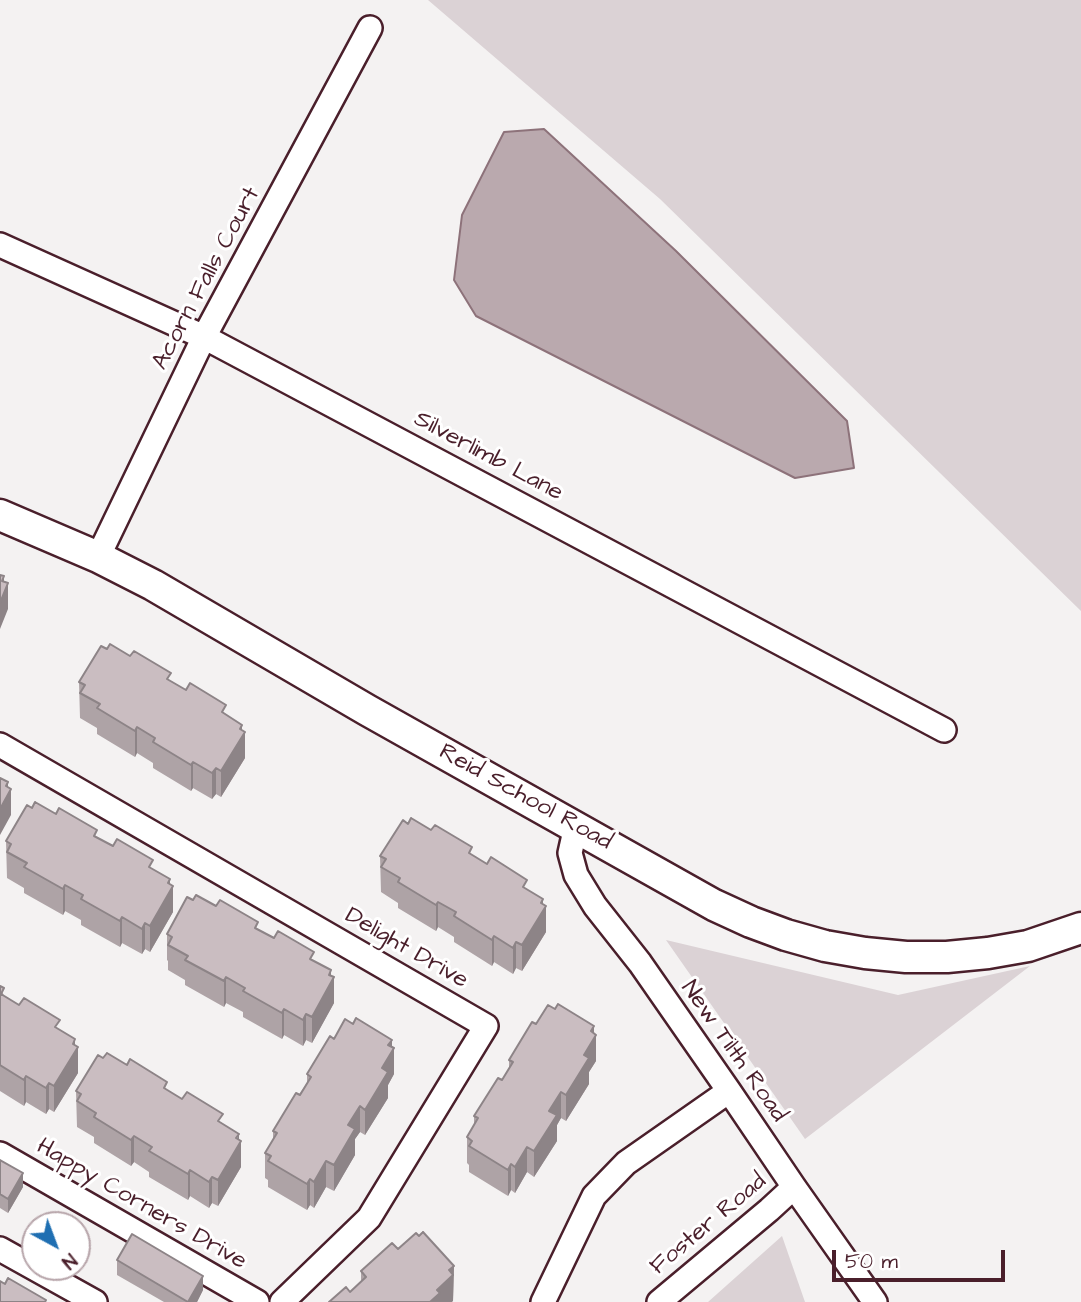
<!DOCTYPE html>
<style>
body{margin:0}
#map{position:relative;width:1081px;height:1302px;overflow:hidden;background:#f4f2f2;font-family:"Architects Daughter",sans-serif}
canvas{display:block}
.north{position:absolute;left:21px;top:1211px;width:70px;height:70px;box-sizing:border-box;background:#fff;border:2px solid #b7a5aa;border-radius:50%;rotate:139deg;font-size:19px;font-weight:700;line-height:28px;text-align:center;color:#4a1f2b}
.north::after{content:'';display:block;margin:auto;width:24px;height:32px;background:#1f6fb2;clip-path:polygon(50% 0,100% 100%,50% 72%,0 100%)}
.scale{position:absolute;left:832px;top:1250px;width:173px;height:32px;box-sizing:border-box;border:4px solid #4a1f2b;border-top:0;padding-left:9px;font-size:21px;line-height:24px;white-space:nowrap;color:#4a1f2b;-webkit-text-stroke:5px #fff;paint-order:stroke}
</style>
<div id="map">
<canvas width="1081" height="1302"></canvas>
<div class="north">N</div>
<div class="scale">50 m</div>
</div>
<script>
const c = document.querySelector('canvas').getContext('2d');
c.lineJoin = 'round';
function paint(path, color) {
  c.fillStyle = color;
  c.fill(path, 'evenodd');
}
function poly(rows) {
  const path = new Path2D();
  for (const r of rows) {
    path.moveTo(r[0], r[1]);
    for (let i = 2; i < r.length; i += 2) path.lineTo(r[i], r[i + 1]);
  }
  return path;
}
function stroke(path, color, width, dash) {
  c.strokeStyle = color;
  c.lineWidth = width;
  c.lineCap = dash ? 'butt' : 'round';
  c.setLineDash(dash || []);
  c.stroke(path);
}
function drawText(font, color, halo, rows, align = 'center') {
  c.font = font + ' "Architects Daughter",sans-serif';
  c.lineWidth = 6;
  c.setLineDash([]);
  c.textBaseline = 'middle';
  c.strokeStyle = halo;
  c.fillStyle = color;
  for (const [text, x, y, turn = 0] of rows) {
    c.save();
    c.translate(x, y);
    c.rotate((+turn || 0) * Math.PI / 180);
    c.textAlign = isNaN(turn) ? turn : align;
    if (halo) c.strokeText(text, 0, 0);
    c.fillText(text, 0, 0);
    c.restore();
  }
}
const green = poly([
 [428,0,1081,0,1081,611,660,199],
 [666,940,898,995,1030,966,805,1139],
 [782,1236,805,1302,708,1302]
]);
const water = poly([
 [544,129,676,251,847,421,854,468,795,478,476,316,454,280,462,215,504,132,544,129]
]);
const minor = poly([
 [0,245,204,337,944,730],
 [98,557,204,337,370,28],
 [0,745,486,1026,369,1218,282,1302],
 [576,826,570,853,576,875,595,906,640,963,729,1091,794,1187,875,1302],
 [0,1154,257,1302],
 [0,1249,95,1302],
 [543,1302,594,1196,626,1163,729,1091],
 [659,1302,769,1210,794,1187]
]);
const tertiary = poly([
 [0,515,98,557,153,585,367,710,714,905,751,922,786,935,825,946,865,953,906,957,947,957,988,953,1028,946,1081,928]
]);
const wall = poly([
 [171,681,226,715,242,730,245,758,221,797,216,794,212,799,193,788,191,791,153,768,153,763,137,753,135,757,97,734,97,728,80,718,79,682],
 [408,824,472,855,527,889,543,904,546,932,522,971,516,968,513,974,494,962,492,966,454,942,454,937,438,927,436,931,398,908,398,903,381,892,380,856],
 [97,837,153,869,170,884,173,912,150,952,145,949,142,954,122,943,120,947,81,925,81,920,65,911,63,915,24,893,24,888,7,878,6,841],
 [258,930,314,961,331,976,334,1003,312,1043,306,1040,303,1046,284,1035,282,1039,243,1017,243,1012,226,1003,224,1007,185,985,185,980,168,970,168,961,167,960,167,934],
 [0,986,4,996,60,1030,75,1045,78,1073,54,1112,49,1109,46,1114,26,1102,24,1106,0,1091],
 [536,1024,594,1033,596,1061,589,1072,589,1084,566,1121,561,1118,557,1125,557,1141,534,1177,527,1172,515,1193,511,1190,508,1196,469,1172,469,1165,467,1163,467,1137,474,1125,474,1116,502,1080,509,1069,509,1060],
 [334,1039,392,1047,394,1074,388,1085,388,1098,365,1135,360,1132,355,1139,355,1155,334,1191,326,1187,314,1208,310,1205,307,1210,268,1187,268,1180,265,1178,265,1153,273,1140,273,1131,307,1083,307,1074],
 [167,1090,223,1124,239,1139,241,1167,218,1206,212,1203,209,1208,190,1196,188,1200,149,1177,149,1172,134,1162,131,1166,94,1143,94,1137,77,1127,76,1091],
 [0,1160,23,1187,8,1213,0,1208],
 [419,1236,454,1266,453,1301,329,1302,350,1292,361,1282,361,1271],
 [117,1260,203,1290,197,1302,164,1302,117,1275]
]);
const shadedWall = poly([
 [4,576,4,593,8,583,8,609,0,629,0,603,2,581],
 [242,725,242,737,245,732,245,758,221,797,221,771],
 [137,727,137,753,135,757,135,731],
 [193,762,193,788,191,791,191,765],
 [216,768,216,794,212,799,212,773],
 [8,782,8,795,11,789,11,815,0,835,0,809,6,786],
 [170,879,170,892,173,886,173,912,150,952,150,926],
 [65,885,65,911,63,915,63,889],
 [543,899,543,910,546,906,546,932,522,971,522,945],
 [438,902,438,927,436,931,436,905],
 [122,917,122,943,120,947,120,921],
 [145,923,145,949,142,954,142,929],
 [494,936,494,962,492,966,492,940],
 [516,942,516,968,513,974,513,948],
 [331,970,331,983,334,977,334,1003,312,1043,312,1017],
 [226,977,226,1003,224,1007,224,981],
 [284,1009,284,1035,282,1039,282,1013],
 [306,1014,306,1040,303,1046,303,1020],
 [594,1026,594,1039,596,1035,596,1061,589,1072,589,1084,566,1121,566,1095,584,1055,591,1031],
 [75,1039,75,1051,78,1047,78,1073,54,1112,54,1086],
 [392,1040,392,1052,394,1048,394,1074,388,1085,388,1098,365,1135,365,1110,388,1045],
 [26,1076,26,1102,24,1106,24,1080],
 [49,1083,49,1109,46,1114,46,1088],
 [561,1092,561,1118,557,1125,557,1141,534,1177,534,1151,549,1111],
 [360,1106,360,1132,355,1139,355,1155,334,1191,334,1165,348,1125],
 [239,1134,239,1145,241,1141,241,1167,218,1206,218,1180],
 [134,1136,134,1162,131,1166,131,1140],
 [527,1147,527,1172,515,1193,515,1167],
 [326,1161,326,1187,314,1208,314,1182],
 [511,1164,511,1190,508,1196,508,1170],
 [190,1170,190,1196,188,1200,188,1174],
 [23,1173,23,1187,8,1213,8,1199],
 [212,1177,212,1203,209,1208,209,1182],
 [310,1179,310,1205,307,1210,307,1184],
 [454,1266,453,1301,452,1302,430,1302,449,1270],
 [203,1276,203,1290,197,1302,188,1302]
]);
const building = poly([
 [0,575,4,576,2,581,8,583,0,603,0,575],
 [110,644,130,656,134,651,171,673,167,679,186,690,190,683,226,705,222,712,242,725,240,729,245,732,221,771,216,768,212,773,193,762,191,765,153,742,155,738,137,727,135,731,97,708,100,704,80,693,85,685,79,682,101,646,107,649,110,644],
 [0,778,8,782,6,786,11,789,0,809,0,778],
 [35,802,56,814,59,808,97,830,94,836,113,846,117,839,153,860,149,867,170,879,168,883,173,886,150,926,145,923,142,929,122,917,120,921,81,899,83,895,65,885,63,889,24,867,27,863,7,852,11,844,6,841,27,805,32,808,35,802],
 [411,818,431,830,435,825,472,847,469,853,487,864,491,857,527,880,523,887,543,899,541,903,546,906,522,945,516,942,513,948,494,936,492,940,454,916,456,912,438,902,436,905,398,882,400,878,381,867,386,859,380,856,403,820,408,824,411,818],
 [196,895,216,906,220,900,258,922,255,928,274,938,278,931,314,952,310,959,331,970,329,975,334,977,312,1017,306,1014,303,1020,284,1009,282,1013,243,991,245,988,226,977,224,981,185,960,188,956,168,945,172,937,167,934,187,897,193,900,196,895],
 [0,986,4,988,1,994,19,1005,24,998,60,1020,55,1027,75,1039,73,1044,78,1047,54,1086,49,1083,46,1088,26,1076,24,1080,0,1065,0,986],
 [558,1004,594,1026,591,1031,596,1035,584,1055,589,1058,566,1095,561,1092,549,1111,557,1115,534,1151,527,1147,515,1167,511,1164,508,1170,469,1146,472,1141,467,1137,478,1118,474,1116,498,1078,502,1080,513,1062,509,1060,532,1022,536,1024,548,1005,555,1009,558,1004],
 [356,1018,392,1040,388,1045,394,1048,382,1068,388,1072,365,1110,360,1106,348,1125,355,1129,334,1165,326,1161,314,1182,310,1179,307,1184,268,1161,271,1156,265,1153,277,1133,273,1131,296,1093,300,1095,311,1077,307,1074,330,1036,334,1039,345,1019,353,1024,356,1018],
 [107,1053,127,1065,130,1059,167,1082,164,1088,182,1099,187,1092,223,1114,218,1121,239,1134,236,1138,241,1141,218,1180,212,1177,209,1182,190,1170,188,1174,149,1151,152,1147,134,1136,131,1140,94,1117,96,1113,77,1101,81,1094,76,1091,98,1055,103,1058,107,1053],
 [0,1160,23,1173,8,1199,0,1194,0,1160],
 [423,1232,454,1266,449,1270,453,1275,437,1290,440,1293,430,1302,329,1302,346,1287,350,1292,366,1277,361,1271,392,1243,398,1249,416,1233,419,1236,423,1232],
 [132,1234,203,1276,188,1302,117,1260,132,1234],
 [8,1278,46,1300,45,1302,0,1302,0,1281,5,1284,8,1278]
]);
const streetNames = [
 ["Acorn Falls Court",207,279,-62],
 ["Silverlimb Lane",488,457,28],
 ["Reid School Road",525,798,29],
 ["Delight Drive",406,949,30],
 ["New Tilth Road",733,1052,55],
 ["Happy Corners Drive",141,1205,30],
 ["Foster Road",709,1225,-40]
];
paint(green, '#dbd2d5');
paint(water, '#baa9ae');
stroke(water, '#8d727a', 2);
stroke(minor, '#4a1f2b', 28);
stroke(tertiary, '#4a1f2b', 35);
stroke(minor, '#fff', 23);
stroke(tertiary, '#fff', 30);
paint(wall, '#aea3a6');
paint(shadedWall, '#8d8487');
paint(building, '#cabdc1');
stroke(building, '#8d8487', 2);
drawText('24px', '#4a1f2b', '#fff', streetNames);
</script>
